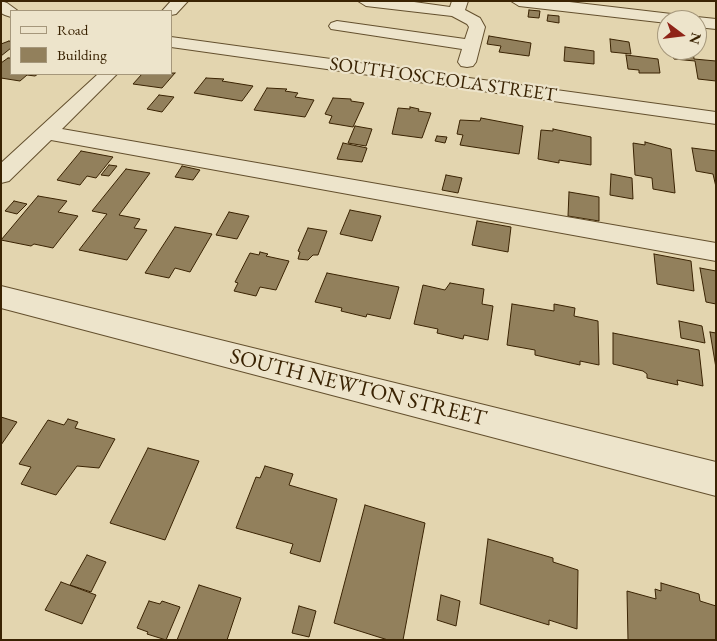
<!DOCTYPE html>
<style>
body{margin:0}
#map{position:relative;width:717px;height:641px;overflow:hidden;background:#e3d5af;font-family:"EB Garamond",serif}
canvas{display:block}
.frame{position:absolute;inset:0;border:2px solid #3a2303;pointer-events:none}
.legend{position:absolute;left:10px;top:10px;width:162px;height:65px;box-sizing:border-box;background:#ede4cb;border:1px solid #a5977b;margin:0;padding:6px 9px;list-style:none;font-size:15px;color:#3a2303}
.legend li{display:flex;align-items:center;gap:10px;height:25px}
.legend b{width:25px;border:1px solid #a5977b}
.north{position:absolute;left:657px;top:10px;width:50px;height:50px;box-sizing:border-box;background:#ede4cb;border:1px solid #a5977b;border-radius:50%;rotate:105deg;font-size:14px;font-weight:700;line-height:20px;text-align:center;color:#3a2303}
.north::after{content:'';display:block;margin:auto;width:18px;height:22px;background:#8f2418;clip-path:polygon(50% 0,100% 100%,50% 72%,0 100%)}
</style>
<div id="map">
<canvas width="717" height="641"></canvas>
<div class="frame"></div>
<ul class="legend">
<li><b style="height:6px;background:#ede4cb"></b>Road</li>
<li><b style="height:14px;background:#92805c"></b>Building</li>
</ul>
<div class="north">N</div>
</div>
<script>
const c = document.querySelector('canvas').getContext('2d');
c.lineJoin = 'round';
function paint(path, color) {
  c.fillStyle = color;
  c.fill(path, 'evenodd');
}
function poly(rows) {
  const path = new Path2D();
  for (const r of rows) {
    path.moveTo(r[0], r[1]);
    for (let i = 2; i < r.length; i += 2) path.lineTo(r[i], r[i + 1]);
  }
  return path;
}
function stroke(path, color, width, dash) {
  c.strokeStyle = color;
  c.lineWidth = width;
  c.lineCap = dash ? 'butt' : 'round';
  c.setLineDash(dash || []);
  c.stroke(path);
}
function drawText(font, color, halo, rows, align = 'center') {
  c.font = font + ' "EB Garamond",serif';
  c.lineWidth = 4.5;
  c.setLineDash([]);
  c.textBaseline = 'middle';
  c.strokeStyle = halo;
  c.fillStyle = color;
  for (const [text, x, y, turn = 0] of rows) {
    c.save();
    c.translate(x, y);
    c.rotate((+turn || 0) * Math.PI / 180);
    c.textAlign = isNaN(turn) ? turn : align;
    if (halo) c.strokeText(text, 0, 0);
    c.fillText(text, 0, 0);
    c.restore();
  }
}
const building = poly([
 [529,10,540,11,539,18,528,17,529,10],
 [548,15,559,16,559,23,547,21,548,15],
 [489,36,531,43,529,56,499,52,501,46,487,44,489,36],
 [610,39,629,42,631,54,611,52,610,39],
 [9,41,11,42,11,48,1,56,1,44,9,41],
 [565,47,594,51,594,64,564,61,565,47],
 [672,50,693,50,694,59,716,61,716,81,698,79,695,61,674,59,672,50],
 [626,55,658,59,660,73,639,73,639,70,628,69,626,55],
 [8,58,11,58,11,74,38,74,35,76,27,75,20,81,1,78,1,63,8,58],
 [175,73,162,88,133,84,142,74,175,73],
 [206,78,224,79,222,81,253,86,242,101,194,93,206,78],
 [267,88,287,89,285,91,298,93,295,97,314,100,305,117,254,110,267,88],
 [159,95,174,97,162,112,147,109,159,95],
 [333,98,351,99,351,101,364,103,353,127,329,123,332,116,325,114,333,98],
 [410,107,419,109,418,111,431,113,422,138,392,134,398,108,410,109,410,107],
 [481,118,523,126,519,154,460,145,463,135,457,134,460,120,480,121,481,118],
 [355,126,372,129,366,146,348,143,355,126],
 [553,129,591,137,591,165,559,160,559,163,538,159,541,130,553,131,553,129],
 [437,136,447,137,445,143,435,141,437,136],
 [645,142,671,149,675,193,653,189,652,178,635,175,633,143,645,145,645,142],
 [343,143,367,148,362,162,337,159,343,143],
 [692,148,716,151,716,187,713,174,696,171,692,148],
 [81,151,113,157,96,178,87,176,80,185,57,180,81,151],
 [109,165,117,166,109,176,101,175,109,165],
 [182,166,200,170,193,180,175,177,182,166],
 [126,169,150,173,119,215,140,219,134,228,147,230,127,260,79,250,107,214,92,211,126,169],
 [611,174,632,178,633,199,610,195,611,174],
 [446,175,462,178,458,193,442,190,446,175],
 [569,192,599,197,599,221,568,216,569,192],
 [38,196,67,201,58,212,78,216,53,248,34,244,31,246,1,240,38,196],
 [14,201,27,204,17,214,5,211,14,201],
 [350,210,381,216,372,241,340,234,350,210],
 [229,212,249,216,237,239,216,235,229,212],
 [477,221,511,227,508,252,472,245,477,221],
 [175,227,212,234,190,272,175,268,169,278,145,273,175,227],
 [308,228,327,231,318,255,313,255,308,260,298,259,300,252,298,251,308,228],
 [260,252,268,254,266,256,289,261,276,290,260,287,256,296,234,291,238,283,235,282,250,253,259,255,260,252],
 [654,254,691,261,694,291,657,284,654,254],
 [700,268,716,271,716,304,706,302,700,268],
 [327,273,399,287,390,319,367,314,366,317,341,311,342,308,315,302,327,273],
 [450,283,484,289,482,304,493,306,488,340,464,335,463,339,437,333,438,329,414,324,423,285,445,290,450,283],
 [512,304,554,311,554,304,575,308,574,316,598,321,599,365,580,361,580,365,535,355,535,350,507,345,512,304],
 [679,321,702,326,705,343,681,338,679,321],
 [710,332,716,333,716,368,710,332],
 [613,333,699,350,703,386,677,380,678,385,647,378,647,374,643,371,613,364,613,333],
 [1,417,17,422,1,445,1,417],
 [68,419,78,422,75,428,115,439,99,468,77,466,56,495,21,484,31,467,19,464,48,420,64,425,68,419],
 [148,448,199,461,165,540,110,523,148,448],
 [265,466,293,474,289,485,337,499,320,562,290,553,293,544,236,528,256,477,260,478,265,466],
 [365,505,425,523,403,640,388,640,334,623,365,505],
 [488,539,553,558,553,562,578,570,577,629,549,620,549,625,480,604,488,539],
 [87,555,106,562,91,592,70,585,87,555],
 [61,582,96,595,82,624,45,610,61,582],
 [661,583,699,594,700,601,716,606,716,640,628,640,627,591,656,599,655,589,661,591,661,583],
 [199,585,241,598,227,640,177,640,199,585],
 [441,595,460,601,456,626,437,620,441,595],
 [149,601,160,604,162,601,180,607,166,640,147,634,148,632,137,628,149,601],
 [299,606,316,611,309,637,292,633,299,606]
]);
const minor = poly([
 [1,1,7,3,18,11,11,11,11,17,5,15,1,13,1,1],
 [171,1,188,1,176,14,171,15,171,11,162,11,171,1],
 [358,1,407,1,450,7,452,1,468,1,465,10,480,18,485,27,476,62,473,66,467,67,461,66,458,62,462,49,331,29,329,26,331,23,337,21,465,39,469,27,467,24,452,16,366,6,358,1],
 [511,1,561,1,680,15,688,20,667,20,667,23,519,6,511,1],
 [697,17,716,19,716,29,697,27,697,20,690,20,697,17],
 [171,37,716,112,716,124,171,47,171,37],
 [98,74,117,74,62,129,716,243,716,261,51,140,9,181,1,183,1,163,98,74],
 [1,286,716,462,716,496,1,308,1,286]
]);
const farStreetnames = [
 ["SOUTH OSCEOLA STREET",443,80,8]
];
const streetNames = [
 ["SOUTH NEWTON STREET",358,388,14]
];
paint(building, '#92805c');
stroke(building, '#3a2303', 1);
stroke(minor, '#64502e', 2);
paint(minor, '#ede4cb');
drawText('19px', '#3a2303', '#ede4cb', farStreetnames);
drawText('22px', '#3a2303', '#ede4cb', streetNames);
</script>
